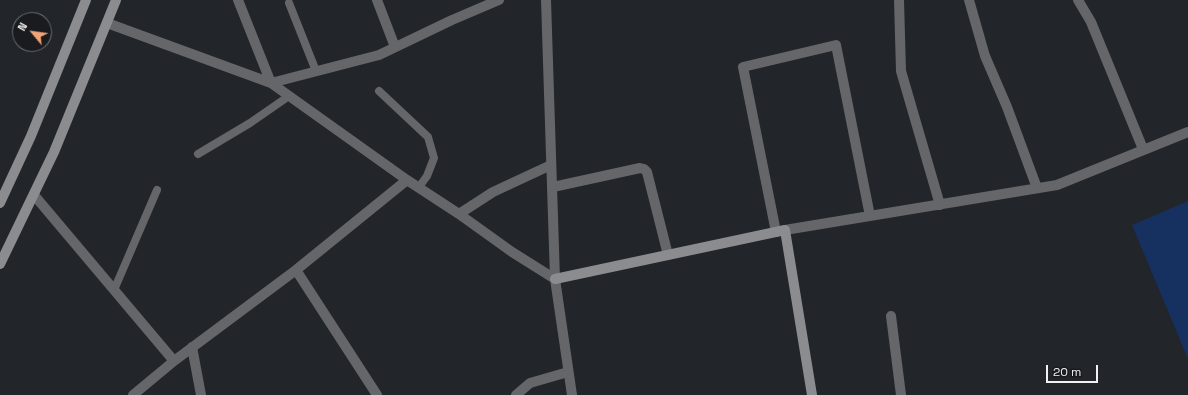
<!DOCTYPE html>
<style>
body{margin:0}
#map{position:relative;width:1188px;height:395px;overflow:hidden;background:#222529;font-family:"Space Grotesk",sans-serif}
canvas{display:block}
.north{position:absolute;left:12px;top:12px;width:40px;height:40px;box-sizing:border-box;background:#191b1f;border:1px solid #6f7174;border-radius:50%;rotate:299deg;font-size:11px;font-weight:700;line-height:16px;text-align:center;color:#eff1f3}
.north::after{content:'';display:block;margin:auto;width:14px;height:18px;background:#efa377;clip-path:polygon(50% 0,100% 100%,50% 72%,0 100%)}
.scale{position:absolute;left:1046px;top:365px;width:52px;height:18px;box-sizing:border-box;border:2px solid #eff1f3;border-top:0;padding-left:5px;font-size:12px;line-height:14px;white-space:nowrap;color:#eff1f3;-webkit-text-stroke:3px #191b1f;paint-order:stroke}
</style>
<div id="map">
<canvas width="1188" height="395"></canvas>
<div class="north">N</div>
<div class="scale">20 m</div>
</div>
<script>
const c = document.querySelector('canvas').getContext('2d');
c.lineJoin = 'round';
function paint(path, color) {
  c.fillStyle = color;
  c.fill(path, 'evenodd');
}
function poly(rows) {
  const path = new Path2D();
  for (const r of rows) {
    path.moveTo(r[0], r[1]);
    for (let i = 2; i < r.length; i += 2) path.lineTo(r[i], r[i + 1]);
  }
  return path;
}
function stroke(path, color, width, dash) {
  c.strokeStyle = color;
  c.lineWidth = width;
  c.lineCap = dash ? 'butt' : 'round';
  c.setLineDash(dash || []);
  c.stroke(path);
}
const green = poly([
 [1188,201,1188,359,1132,225]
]);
const lane = poly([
 [289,3,316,71],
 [379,91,428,137,434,158,427,176,419,187],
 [198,154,250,123,289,96],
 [114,290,157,190]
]);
const street = poly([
 [238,0,271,83,379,55,452,20,499,0],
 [377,0,395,47],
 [546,0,555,279,572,395],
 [899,0,901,71,940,205],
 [969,0,985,56,1007,107,1037,188],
 [1078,0,1091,22,1143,149],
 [407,180,459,214,493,192,551,165],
 [553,187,640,168,644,169,647,172,668,255],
 [34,195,174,361,296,270,407,180,271,83,107,23],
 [459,214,512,252,555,279],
 [785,230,1057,185,1188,132],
 [776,232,743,67,836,45,870,216],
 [296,270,377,395],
 [891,316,901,395],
 [192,347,201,395],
 [133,395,174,361],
 [516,395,530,383,568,372]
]);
const secondary = poly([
 [0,203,31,136,86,0],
 [0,264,54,152,116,0],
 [555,279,785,230,812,395]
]);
paint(green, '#163160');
stroke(lane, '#656669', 8);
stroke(street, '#656669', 10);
stroke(secondary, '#8a8c8f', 10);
</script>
